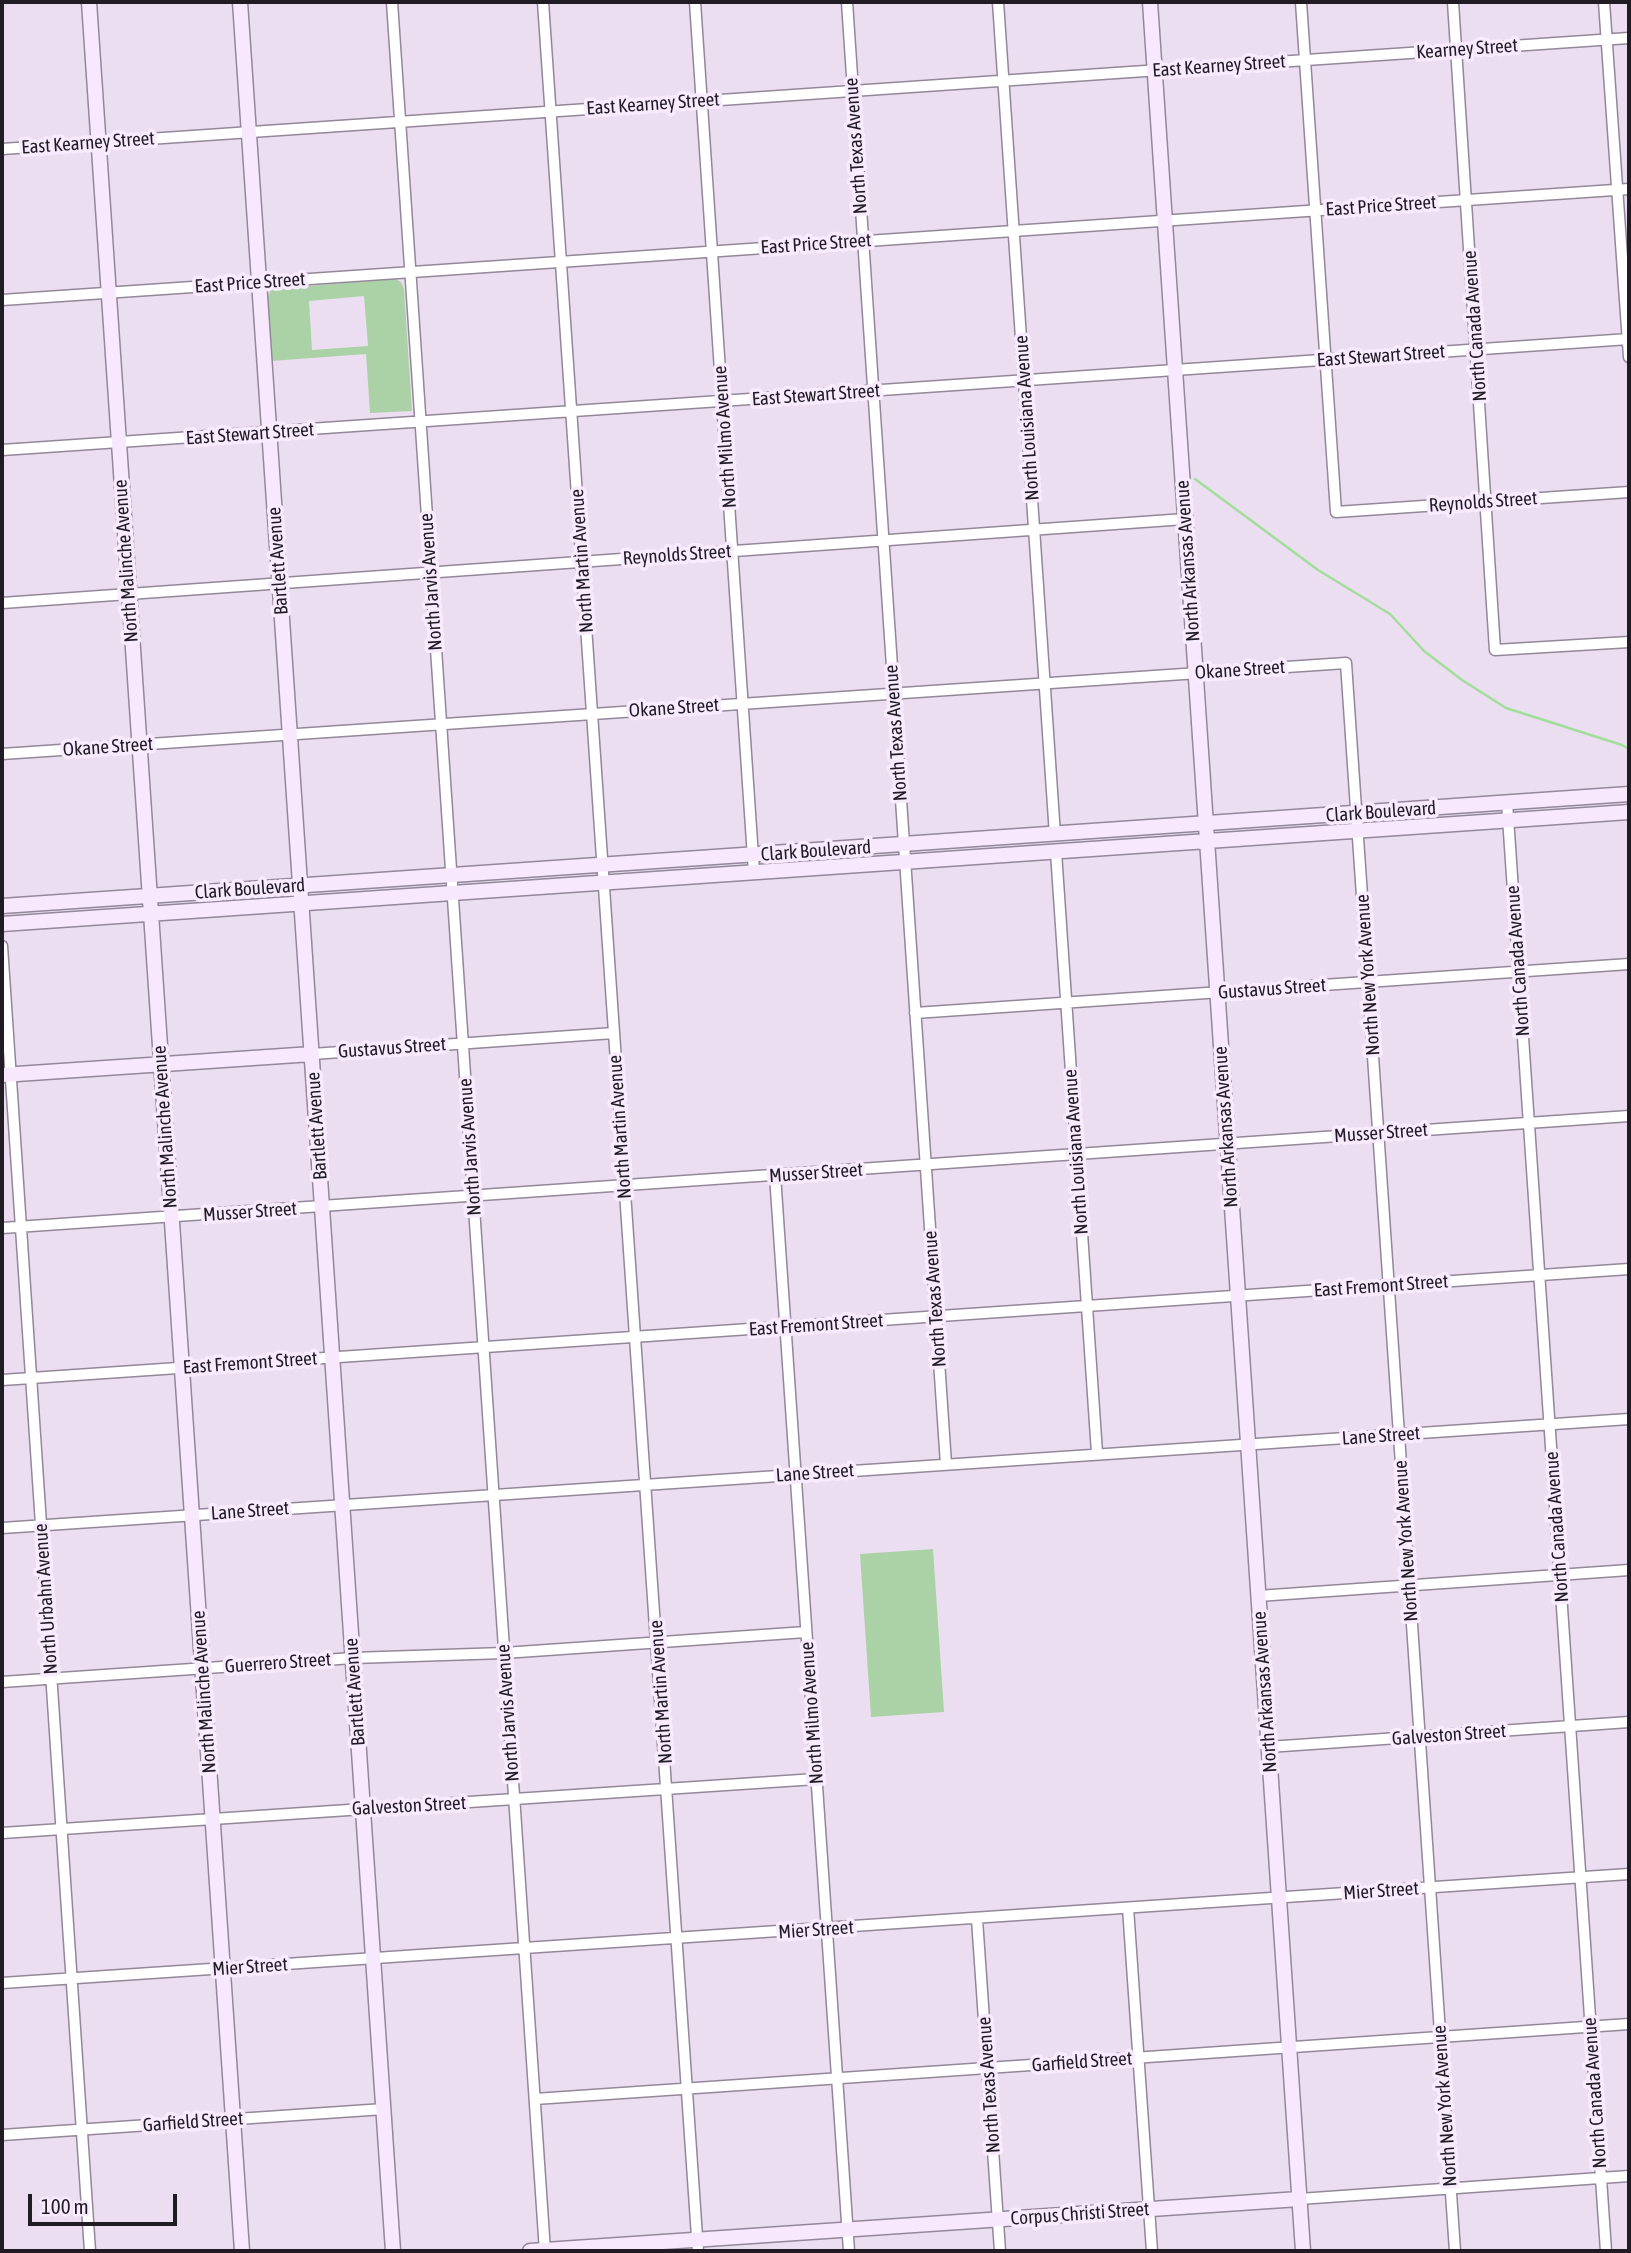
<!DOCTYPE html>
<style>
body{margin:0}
#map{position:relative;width:1631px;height:2253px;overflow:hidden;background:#ebdef1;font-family:"Asap Condensed",sans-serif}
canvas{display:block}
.frame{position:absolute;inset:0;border:4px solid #211c23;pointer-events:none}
.scale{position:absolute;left:28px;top:2194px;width:149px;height:32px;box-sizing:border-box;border:4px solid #211c23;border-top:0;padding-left:9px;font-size:21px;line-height:24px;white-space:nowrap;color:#211c23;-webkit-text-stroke:5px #f8ebff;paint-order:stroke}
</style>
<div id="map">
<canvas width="1631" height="2253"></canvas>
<div class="frame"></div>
<div class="scale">100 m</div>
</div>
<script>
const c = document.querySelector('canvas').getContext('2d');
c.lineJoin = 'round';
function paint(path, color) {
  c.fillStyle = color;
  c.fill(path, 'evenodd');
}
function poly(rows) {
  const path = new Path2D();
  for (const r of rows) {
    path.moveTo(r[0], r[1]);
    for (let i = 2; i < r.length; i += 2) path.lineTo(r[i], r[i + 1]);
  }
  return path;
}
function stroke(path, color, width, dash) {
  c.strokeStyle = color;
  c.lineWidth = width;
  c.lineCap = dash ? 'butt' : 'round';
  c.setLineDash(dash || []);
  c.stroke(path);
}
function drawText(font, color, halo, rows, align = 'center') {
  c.font = font + ' "Asap Condensed",sans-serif';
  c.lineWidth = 7;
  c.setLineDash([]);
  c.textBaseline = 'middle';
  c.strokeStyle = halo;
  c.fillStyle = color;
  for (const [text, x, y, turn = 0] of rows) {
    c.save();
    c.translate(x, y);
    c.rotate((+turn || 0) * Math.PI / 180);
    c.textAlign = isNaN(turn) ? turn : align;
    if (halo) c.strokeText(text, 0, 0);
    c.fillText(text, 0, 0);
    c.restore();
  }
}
const green = poly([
 [395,279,401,282,404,289,412,411,370,413,366,354,271,361,267,299,271,289],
 [364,296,368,346,312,350,309,301],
 [933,1549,944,1712,871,1717,860,1554]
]);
const stream = poly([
 [1195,479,1318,570,1390,614,1424,651,1462,680,1506,708,1622,745,1629,749]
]);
const street = poly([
 [392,2,545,2251],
 [543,2,698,2251],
 [695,2,754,872],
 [847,2,946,1464],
 [998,2,1055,835],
 [1301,2,1336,512,1629,492],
 [1453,2,1495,650,1629,642],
 [1604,2,1629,357],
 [2,149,1629,38],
 [2,300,1629,189],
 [2,450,1629,339],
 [2,603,1185,519],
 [2,754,1346,663,1455,2251],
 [1507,803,1606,2251],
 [1056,852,1097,1453],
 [2,946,90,2251],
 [915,1013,1629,964],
 [312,1054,614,1033],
 [775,1175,849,2251],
 [2,1228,1629,1116],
 [2,1380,1629,1269],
 [2,1528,1629,1419],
 [1258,1596,1629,1570],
 [2,1682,353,1658,504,1653,806,1632],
 [1268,1747,1629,1722],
 [2,1833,816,1779],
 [1128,1908,1152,2251],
 [977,1919,1000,2251],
 [2,1983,1629,1874],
 [535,2099,1629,2024],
 [2,2135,384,2109],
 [1299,2199,1629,2176]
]);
const secondary = poly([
 [89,2,242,2251],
 [240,2,393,2251],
 [1150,2,1303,2251],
 [2,906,1629,794],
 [2,924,1629,812],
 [2,1075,312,1054],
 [530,2251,1299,2199]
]);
const streetNames = [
 ["Kearney Street",1467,49,-4],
 ["East Kearney Street",1219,66,-4],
 ["East Kearney Street",653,104,-4],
 ["East Kearney Street",88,143,-4],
 ["North Texas Avenue",856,146,-94],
 ["East Price Street",1381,206,-4],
 ["East Price Street",816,244,-4],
 ["East Price Street",250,283,-4],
 ["North Canada Avenue",1475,326,-94],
 ["East Stewart Street",1381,356,-4],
 ["East Stewart Street",816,395,-4],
 ["North Louisiana Avenue",1027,418,-94],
 ["East Stewart Street",250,434,-4],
 ["North Milmo Avenue",725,437,-94],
 ["Reynolds Street",1483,502,-4],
 ["Reynolds Street",677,555,-4],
 ["North Malinche Avenue",126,561,-94],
 ["Bartlett Avenue",278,561,-94],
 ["North Martin Avenue",582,561,-94],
 ["North Arkansas Avenue",1188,561,-94],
 ["North Jarvis Avenue",431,582,-94],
 ["Okane Street",1240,670,-4],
 ["Okane Street",674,708,-4],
 ["North Texas Avenue",896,733,-94],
 ["Okane Street",108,747,-4],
 ["Clark Boulevard",1381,812,-4],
 ["Clark Boulevard",816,851,-4],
 ["Clark Boulevard",250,889,-4],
 ["North Canada Avenue",1518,961,-94],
 ["North New York Avenue",1368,975,-94],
 ["Gustavus Street",1272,989,-4],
 ["Gustavus Street",392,1048,-4],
 ["Bartlett Avenue",317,1126,-94],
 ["North Malinche Avenue",165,1127,-94],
 ["North Martin Avenue",620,1127,-94],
 ["North Arkansas Avenue",1226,1127,-94],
 ["Musser Street",1381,1133,-4],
 ["North Jarvis Avenue",470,1147,-94],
 ["North Louisiana Avenue",1076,1152,-94],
 ["Musser Street",816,1173,-4],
 ["Musser Street",250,1212,-4],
 ["East Fremont Street",1381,1286,-4],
 ["North Texas Avenue",935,1299,-94],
 ["East Fremont Street",816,1325,-4],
 ["East Fremont Street",250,1363,-4],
 ["Lane Street",1381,1436,-4],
 ["Lane Street",815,1473,-4],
 ["Lane Street",250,1511,-4],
 ["North Canada Avenue",1557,1527,-94],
 ["North New York Avenue",1406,1541,-94],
 ["North Urbahn Avenue",46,1599,-94],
 ["Guerrero Street",278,1663,-4],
 ["North Malinche Avenue",204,1692,-94],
 ["Bartlett Avenue",355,1692,-94],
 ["North Martin Avenue",661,1692,-94],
 ["North Arkansas Avenue",1265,1692,-94],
 ["North Jarvis Avenue",508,1713,-94],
 ["North Milmo Avenue",812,1713,-94],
 ["Galveston Street",1449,1735,-4],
 ["Galveston Street",409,1806,-3],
 ["Mier Street",1381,1891,-4],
 ["Mier Street",816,1930,-4],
 ["Mier Street",250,1967,-4],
 ["Garfield Street",1082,2062,-4],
 ["North Texas Avenue",989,2085,-94],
 ["North Canada Avenue",1595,2093,-94],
 ["North New York Avenue",1445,2106,-94],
 ["Garfield Street",193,2122,-4],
 ["Corpus Christi Street",1080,2214,-4]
];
paint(green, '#abd2a6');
stroke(stream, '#a1de99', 2.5);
stroke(street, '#938799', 13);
stroke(secondary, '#938799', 17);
stroke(street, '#fff', 10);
stroke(secondary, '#f7e8fe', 14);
drawText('19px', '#211c23', '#f8ebff', streetNames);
</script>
